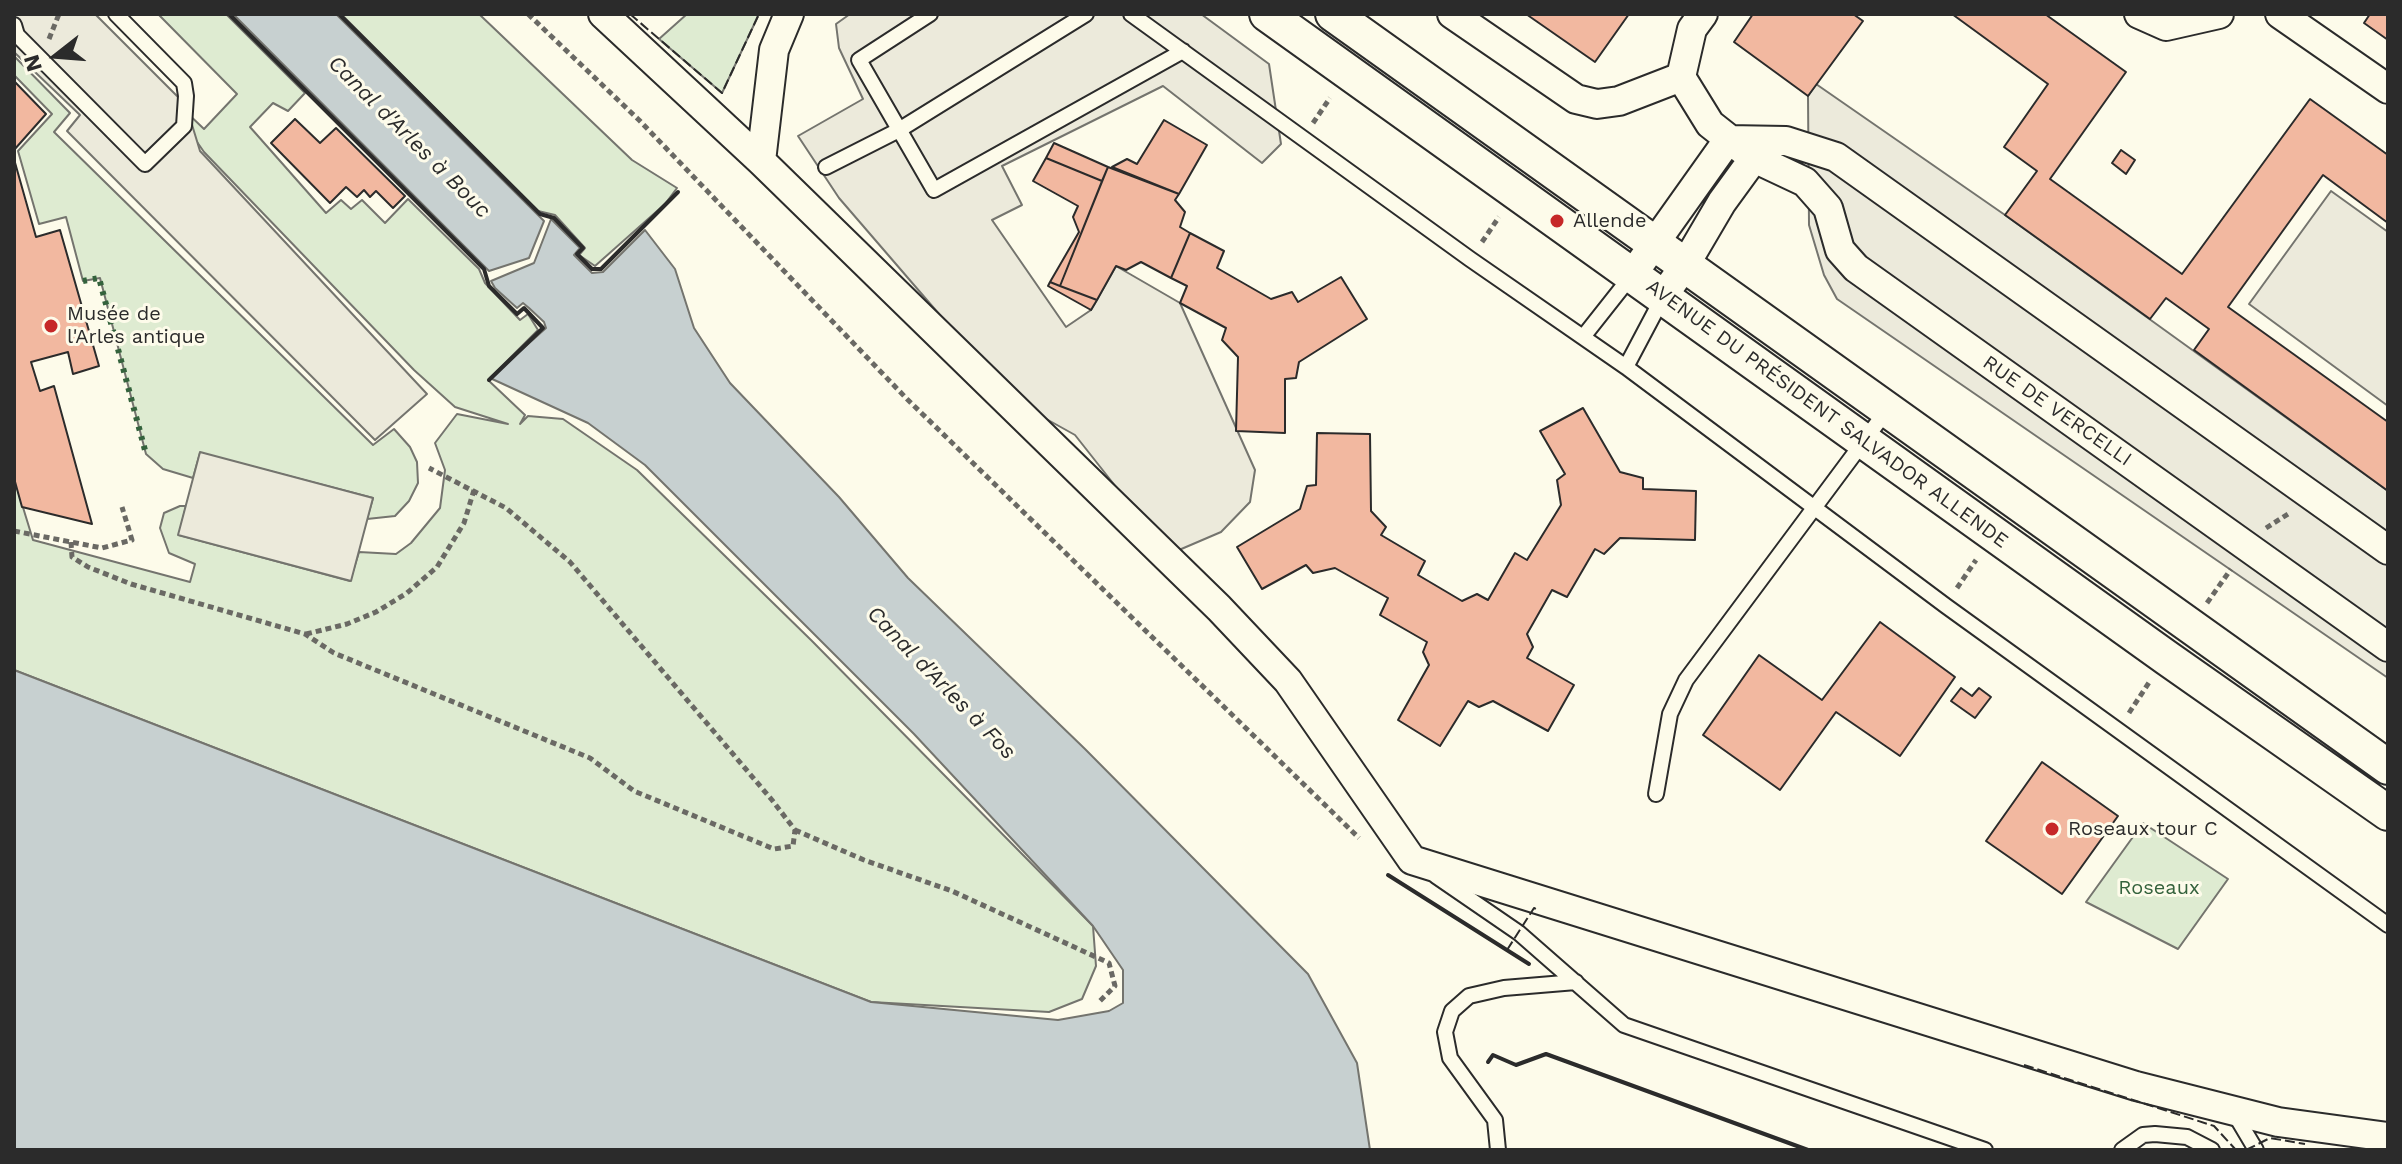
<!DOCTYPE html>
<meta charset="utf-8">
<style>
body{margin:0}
#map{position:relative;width:2402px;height:1164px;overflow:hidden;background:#fdfbea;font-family:"Work Sans",sans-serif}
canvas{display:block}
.frame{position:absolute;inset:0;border:16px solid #2b2b2b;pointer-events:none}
.north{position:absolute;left:16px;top:16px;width:80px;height:80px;-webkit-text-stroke:6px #fdfbea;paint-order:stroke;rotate:253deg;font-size:22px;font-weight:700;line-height:32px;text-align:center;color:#2b2b2b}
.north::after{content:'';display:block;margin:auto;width:28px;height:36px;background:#2b2b2b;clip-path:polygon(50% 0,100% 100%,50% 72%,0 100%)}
</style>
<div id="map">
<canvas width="2402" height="1164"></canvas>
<div class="frame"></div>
<div class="north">N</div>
</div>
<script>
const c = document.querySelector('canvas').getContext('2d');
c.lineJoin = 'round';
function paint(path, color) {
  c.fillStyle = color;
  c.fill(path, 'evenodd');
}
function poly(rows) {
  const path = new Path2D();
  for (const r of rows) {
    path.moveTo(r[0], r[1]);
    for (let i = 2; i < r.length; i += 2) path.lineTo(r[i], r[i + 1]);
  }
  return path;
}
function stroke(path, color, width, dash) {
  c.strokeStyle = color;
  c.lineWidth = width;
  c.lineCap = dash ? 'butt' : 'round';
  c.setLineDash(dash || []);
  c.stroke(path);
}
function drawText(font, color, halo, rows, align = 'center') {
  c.font = font + ' "Work Sans",sans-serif';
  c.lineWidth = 6;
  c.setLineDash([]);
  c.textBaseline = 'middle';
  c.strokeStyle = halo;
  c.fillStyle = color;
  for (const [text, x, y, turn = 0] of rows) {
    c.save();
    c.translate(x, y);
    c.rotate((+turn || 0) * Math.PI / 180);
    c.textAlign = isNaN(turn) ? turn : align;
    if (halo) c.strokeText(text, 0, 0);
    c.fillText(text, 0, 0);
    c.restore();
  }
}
const green = poly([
 [158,14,226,14,305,93,288,111,273,103,250,127,326,213,341,200,351,209,362,200,385,223,408,199,479,269,485,283,520,320,528,314,538,330,488,380,525,415,520,424,528,416,563,419,637,470,812,641,1093,926,1096,966,1082,999,1049,1012,871,1002,14,670,14,478,33,540,190,582,195,564,169,553,160,528,164,513,180,506,186,506,179,535,350,581,359,552,396,554,411,543,440,508,445,470,435,443,457,414,508,424,455,407,414,370,204,152,170,103,182,108,204,129,237,94,158,14],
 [341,14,479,14,632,160,677,188,665,204,595,266,579,255,585,248,555,215,538,211,341,14],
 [687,14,759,14,722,93,659,39,687,14],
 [14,56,70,113,54,132,373,445,394,429,410,447,417,462,418,483,409,501,395,516,367,519,373,498,200,453,193,478,163,469,146,454,100,278,83,281,66,217,39,224,18,151,52,114,14,75,14,56],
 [2143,823,2228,879,2178,949,2086,902,2143,823]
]);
const parking = poly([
 [14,14,95,14,186,105,200,151,427,394,375,440,67,131,80,115,14,52,14,14],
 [850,14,1201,14,1269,64,1281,144,1262,163,1163,86,1002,166,1022,205,992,220,1066,327,1091,310,1116,266,1180,303,1255,470,1250,502,1221,532,1179,550,1150,530,1075,435,1014,401,839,198,798,136,863,99,839,48,836,24,850,14],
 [1816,84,2005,215,2388,491,2388,678,1837,299,1824,275,1809,225,1808,96,1816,84],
 [2331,191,2388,232,2388,406,2249,304,2331,191],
 [200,452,373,498,351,581,178,535,200,452]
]);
const water = poly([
 [233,14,336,14,544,221,529,258,489,271,233,14],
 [551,219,580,248,574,255,592,273,603,272,645,230,675,269,694,328,730,383,839,497,908,578,1085,749,1308,974,1357,1063,1370,1150,14,1150,14,670,871,1002,1058,1020,1109,1011,1123,1003,1123,970,1093,926,914,734,645,465,588,423,490,378,546,328,544,322,529,308,523,303,517,308,495,288,491,281,534,263,551,219]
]);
const building = poly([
 [1526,14,1629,14,1595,62,1526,14],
 [1753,14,1853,14,1863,21,1808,96,1734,42,1753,14],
 [1952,14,2045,14,2126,72,2050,179,2182,274,2310,99,2388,155,2388,223,2323,175,2228,307,2388,422,2388,491,2194,350,2209,329,2166,298,2150,319,2005,215,2037,171,2004,147,2048,84,1952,14],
 [2370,14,2388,14,2388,40,2364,23,2370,14],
 [14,81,46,114,14,150,14,81],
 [295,119,320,143,336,128,405,196,393,208,376,191,370,197,364,190,357,197,346,187,330,203,271,143,295,119],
 [1164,120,1207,145,1179,194,1112,167,1127,159,1137,164,1164,120],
 [1054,143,1108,167,1102,181,1046,158,1054,143],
 [2121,150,2135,160,2126,174,2112,163,2121,150],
 [1046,158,1102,181,1060,286,1050,282,1079,232,1073,217,1078,206,1033,181,1046,158],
 [14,159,36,237,60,230,99,366,73,374,68,352,31,362,40,391,54,386,92,524,22,507,14,478,14,159],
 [1108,167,1179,194,1175,200,1185,212,1180,227,1190,233,1171,278,1141,262,1126,270,1116,266,1097,300,1060,286,1108,167],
 [1190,233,1224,251,1217,268,1271,299,1292,292,1298,302,1341,277,1367,319,1299,362,1296,378,1285,379,1285,433,1236,431,1238,357,1222,340,1226,328,1180,303,1187,286,1171,278,1190,233],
 [1050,282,1060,286,1097,300,1091,310,1048,286,1050,282],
 [1583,408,1620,472,1643,478,1643,489,1696,491,1695,540,1620,538,1604,554,1595,549,1567,597,1552,590,1527,634,1533,647,1527,658,1574,685,1548,731,1493,701,1479,707,1468,701,1440,746,1398,720,1429,665,1423,652,1427,642,1380,615,1388,598,1335,568,1313,573,1306,565,1262,589,1237,547,1300,509,1307,486,1316,485,1317,433,1370,434,1371,511,1386,527,1381,535,1425,561,1418,575,1462,601,1477,594,1488,600,1515,553,1527,560,1561,505,1557,480,1565,474,1540,431,1583,408],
 [1880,622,1955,677,1900,756,1836,712,1780,790,1703,735,1759,655,1822,700,1880,622],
 [1961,688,1972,696,1979,688,1991,697,1975,718,1951,701,1961,688],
 [2042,762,2118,816,2062,894,1986,841,2042,762]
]);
const path = poly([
 [528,14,639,120,907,399,1359,838],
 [49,39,59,14],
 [1313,123,1330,98],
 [1482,242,1499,217],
 [2266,528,2288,514],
 [14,531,102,548,132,540,122,507],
 [71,542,72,557,88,567,131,584,305,634,334,653,590,758,634,791,774,849,793,846,795,830,772,800,570,562,506,508,429,468],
 [1957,588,1976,560],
 [2207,603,2231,569],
 [306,634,347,624,376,612,407,593,437,567,464,523,474,490],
 [2129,713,2150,681],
 [795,830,864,860,952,891,1109,963,1115,986,1099,1002]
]);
const service = poly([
 [930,14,859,60,934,190,1183,51],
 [1131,14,1470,259,1626,367,1946,606,2388,925],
 [14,25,17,35,145,164,184,126,186,96,184,83,116,14],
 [826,167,899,130,1086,14],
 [1583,337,1632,275],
 [1626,367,1663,297],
 [1656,794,1670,714,1686,680,1887,410],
 [1436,876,1519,933,1624,1025,1985,1150],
 [2234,1113,2256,1150],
 [1498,1150,1495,1120,1450,1058,1445,1032,1452,1011,1469,996,1504,988,1576,982],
 [2122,1150,2143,1135,2155,1134,2187,1137,2212,1150]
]);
const minor = poly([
 [603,14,761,161,1219,608,1288,681,1412,860,2136,1086,2278,1122,2388,1137],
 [1452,14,1576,99,1597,104,1619,101,1681,77],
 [2139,14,2166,26,2219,14],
 [2280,14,2388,89],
 [1681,77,1710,124,1743,150],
 [1681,77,1692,29,1703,14],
 [761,161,774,50,789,14],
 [1632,275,1728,140,1786,141,1836,157,2388,550],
 [1663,296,1685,265,1722,202,1754,158,1805,182,1828,208,1840,250,1856,268,2388,647]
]);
const tertiary = poly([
 [1267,14,2167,658,2388,813],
 [1333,14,2388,767]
]);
const hedge = poly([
 [83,281,99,278,146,454]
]);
const fence = poly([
 [630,14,722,93,759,14],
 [1507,950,1534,908,1536,909],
 [2024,1065,2214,1126,2236,1150],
 [2246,1150,2270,1138,2305,1144]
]);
const wall = poly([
 [229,14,484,269,489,286,517,314,524,308,543,328,489,380],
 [339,14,540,214,554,218,583,248,577,254,592,269,601,269,678,192],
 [1388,875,1529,964],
 [1488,1062,1493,1055,1516,1065,1546,1054,1808,1150]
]);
const markers = [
 [1557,221,8,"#c62828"],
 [51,326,8,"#c62828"],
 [2052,829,8,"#c62828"]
];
const poiNames = [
 ["Allende",1573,221],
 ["Musée de",67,314],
 ["l'Arles antique",67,337],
 ["Roseaux tour C",2068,829]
];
const streetNames = [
 ["RUE DE VERCELLI",2057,411,35],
 ["AVENUE DU PRÉSIDENT SALVADOR ALLENDE",1827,414,36]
];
const parkNames = [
 ["Roseaux",2159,888]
];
const waterNames = [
 ["Canal d'Arles à Bouc",409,137,45],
 ["Canal d'Arles à Fos",941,683,46]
];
paint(green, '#deebd1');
stroke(green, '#74746e', 2);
paint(parking, '#eceadb');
stroke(parking, '#74746e', 2);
paint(water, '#c7d0d0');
stroke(water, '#74746e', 2);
paint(building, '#f2b8a0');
stroke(building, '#2b2b2b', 2);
stroke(service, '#2b2b2b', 18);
stroke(minor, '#2b2b2b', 32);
stroke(tertiary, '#2b2b2b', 38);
stroke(path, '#6a6964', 5, [6, 4]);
stroke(service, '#fdfbea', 14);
stroke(minor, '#fdfbea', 28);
stroke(tertiary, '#fdfbea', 34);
stroke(hedge, '#34623c', 6, [4, 6]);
stroke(fence, '#2b2b2b', 2, [10, 4]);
stroke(wall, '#2b2b2b', 4);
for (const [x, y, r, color] of markers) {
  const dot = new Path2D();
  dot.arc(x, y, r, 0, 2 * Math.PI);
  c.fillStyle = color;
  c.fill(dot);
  stroke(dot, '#fdfbea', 3);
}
drawText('20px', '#2b2b2b', '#fdfbea', poiNames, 'left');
drawText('20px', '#2b2b2b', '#fdfbea', streetNames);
drawText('20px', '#34623c', '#fdfbea', parkNames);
drawText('italic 22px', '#2b2b2b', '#fdfbea', waterNames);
</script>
